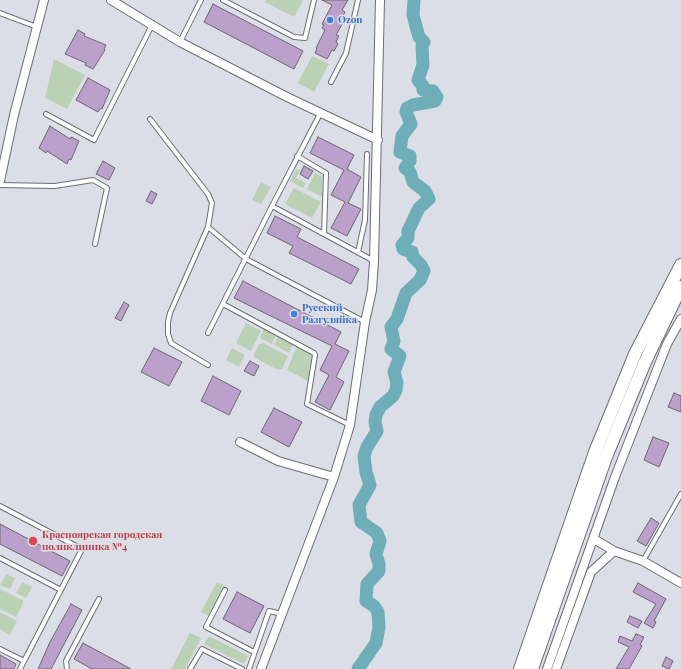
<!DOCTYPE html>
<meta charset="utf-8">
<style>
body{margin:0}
canvas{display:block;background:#dcdee7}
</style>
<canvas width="681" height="669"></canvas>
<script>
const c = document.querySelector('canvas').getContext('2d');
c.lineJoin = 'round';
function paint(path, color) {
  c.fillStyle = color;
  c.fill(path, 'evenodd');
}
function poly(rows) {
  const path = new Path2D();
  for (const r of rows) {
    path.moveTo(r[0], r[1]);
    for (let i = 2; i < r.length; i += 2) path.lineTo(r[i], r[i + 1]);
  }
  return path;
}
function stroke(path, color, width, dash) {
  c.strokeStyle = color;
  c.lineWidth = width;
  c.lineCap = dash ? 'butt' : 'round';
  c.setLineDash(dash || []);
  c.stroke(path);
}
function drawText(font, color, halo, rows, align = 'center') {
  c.font = font + ' "Playfair Display",serif';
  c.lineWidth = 3;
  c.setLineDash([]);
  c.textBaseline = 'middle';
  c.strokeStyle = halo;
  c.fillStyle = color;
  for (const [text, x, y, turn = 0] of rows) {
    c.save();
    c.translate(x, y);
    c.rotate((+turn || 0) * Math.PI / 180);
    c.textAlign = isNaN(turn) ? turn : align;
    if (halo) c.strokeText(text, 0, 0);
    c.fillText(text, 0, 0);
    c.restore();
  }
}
const green = poly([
 [266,0,302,0,303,1,294,17,265,2],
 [312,56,329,64,314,92,298,83],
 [54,59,85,75,67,109,45,98],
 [296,169,300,171,296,178,306,183,303,188,290,181],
 [315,173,322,177,322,197,307,189],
 [261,182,271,187,261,204,252,200],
 [294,188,321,202,312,218,285,204],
 [246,323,261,331,251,351,236,343],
 [264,329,276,335,272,344,260,338],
 [278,336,293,344,289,353,274,345],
 [263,343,288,356,282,369,278,370,255,358,254,354,259,344],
 [297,346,313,355,308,381,287,370],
 [232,348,245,355,239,367,226,360],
 [6,574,15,578,10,589,0,585],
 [22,582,32,587,26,598,16,593],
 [217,582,225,586,209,616,201,612],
 [0,589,24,601,16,617,0,609],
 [0,612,17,621,10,635,0,629],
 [190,633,201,638,185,669,171,669],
 [209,636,248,656,244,664,204,644]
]);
const river = poly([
 [358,669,376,643,379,627,378,612,374,606,366,601,367,584,379,571,379,564,376,554,380,541,377,533,361,522,359,505,370,485,366,472,364,456,367,447,377,431,375,422,376,415,380,407,393,396,396,390,397,383,394,372,400,356,391,349,394,341,391,327,397,319,406,293,420,280,424,271,421,265,413,257,412,252,403,249,402,245,408,238,408,231,419,208,429,199,425,191,413,182,410,172,405,168,410,161,410,156,400,152,402,136,411,124,406,112,407,108,413,105,435,101,437,97,433,91,423,90,423,86,418,80,423,65,422,46,424,42,419,37,413,15,414,0]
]);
const building = poly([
 [322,0,348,0,342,10,345,12,342,18,345,19,336,35,339,36,336,42,338,44,334,51,332,50,327,59,315,53,317,49,316,48,325,30,322,28,324,25,322,24,332,5,322,0],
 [213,4,303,51,294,69,204,22,213,4],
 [78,30,85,34,84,36,106,45,104,49,105,50,93,69,85,65,86,63,65,54,78,30],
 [88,78,110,90,102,109,101,108,98,112,76,100,88,78],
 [50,126,70,139,71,137,79,141,71,160,69,159,67,164,47,151,46,153,39,148,50,126],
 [318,137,354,155,347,169,361,177,348,203,361,209,347,236,331,228,345,202,331,195,344,170,310,153,318,137],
 [103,161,115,168,109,180,96,174,103,161],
 [304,166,313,171,308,179,300,174,304,166],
 [151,191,157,194,152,204,146,201,151,191],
 [275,216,301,229,297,237,359,269,351,284,289,253,293,246,267,233,275,216],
 [243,281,341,332,335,344,349,351,336,377,344,382,330,410,315,402,329,375,320,370,332,346,234,298,243,281],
 [124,302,129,305,121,321,115,318,124,302],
 [154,348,182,362,169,386,141,372,154,348],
 [250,361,259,366,254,376,244,371,250,361],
 [213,376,241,391,229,415,201,401,213,376],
 [674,393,681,396,681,412,668,407,674,393],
 [274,408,302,422,289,447,261,432,274,408],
 [653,437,669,443,659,467,644,460,653,437],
 [651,518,659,523,646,546,637,541,651,518],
 [0,524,70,561,62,576,0,544,0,524],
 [638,583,666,599,654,621,656,622,653,628,644,623,656,604,633,592,638,583],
 [237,592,264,606,250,633,223,619,237,592],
 [71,604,82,610,51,669,38,669,50,642,71,604],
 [630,616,642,621,638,628,627,622,630,616],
 [636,634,644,637,640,645,642,646,629,669,616,669,629,647,618,642,620,636,632,641,636,634],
 [83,643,131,669,92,669,74,659,83,643],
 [0,655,16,664,14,669,0,669,0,655],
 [666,657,673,661,669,669,662,666,666,657]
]);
const service = poly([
 [223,0,294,37,305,38,314,0],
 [0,13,37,27],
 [180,42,201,0],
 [331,82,346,53,358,0],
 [46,114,94,140,152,25],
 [150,119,208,194,212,203,208,227,170,313,168,322,168,334,171,343,208,365],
 [297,156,326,173,324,234],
 [0,185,55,186,93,180,107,188,95,244],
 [272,206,374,261],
 [208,227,246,259,365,322],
 [358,252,365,220,367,154],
 [223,304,314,353,315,355,307,404,350,425],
 [208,333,272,206,321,112],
 [0,506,80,548,81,551,20,669],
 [0,558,61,590],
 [643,561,681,494],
 [225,590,206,627,254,652],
 [0,649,24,661],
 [67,669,66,661,99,599],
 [190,669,202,649,242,669],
 [249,669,269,611,282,614]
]);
const minor = poly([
 [111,0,180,42,287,97,378,140],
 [0,181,14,115,44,0],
 [240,442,278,461,334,477],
 [594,539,614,551,643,561,681,583],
 [261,669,334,477,350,425,365,322,372,290,374,261,380,0],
 [547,669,615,477,667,344,681,319],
 [556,669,591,572,614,551]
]);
const secondary = poly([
 [520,669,595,452,635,354,681,265],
 [532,669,606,457,645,362,681,287]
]);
const markers = [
 [330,20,4,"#3f7fe0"],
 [294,314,4,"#3f7fe0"],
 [33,541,5,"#e0444e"]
];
const shopNames = [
 ["Ozon",338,20],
 ["Русский",302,308],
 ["Разгуляйка",302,320]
];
const healthNames = [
 ["Красноярская городская",42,535],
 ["поликлиника №4",42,547]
];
paint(green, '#bbd1b6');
stroke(river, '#6eaeb8', 13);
paint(building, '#baa0ca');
stroke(building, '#6c676e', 1);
stroke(service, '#6c6d75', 6);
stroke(minor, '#6c6d75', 10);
stroke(secondary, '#6c6d75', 14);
stroke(service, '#fff', 4);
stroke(minor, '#fff', 8);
stroke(secondary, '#fff', 12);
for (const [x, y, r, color] of markers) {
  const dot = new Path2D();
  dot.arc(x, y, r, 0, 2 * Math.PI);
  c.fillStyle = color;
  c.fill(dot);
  stroke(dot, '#dcdee7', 1.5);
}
drawText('bold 10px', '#366cbe', '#dcdee7', shopNames, 'left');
drawText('bold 10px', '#be3a42', '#dcdee7', healthNames, 'left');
</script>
